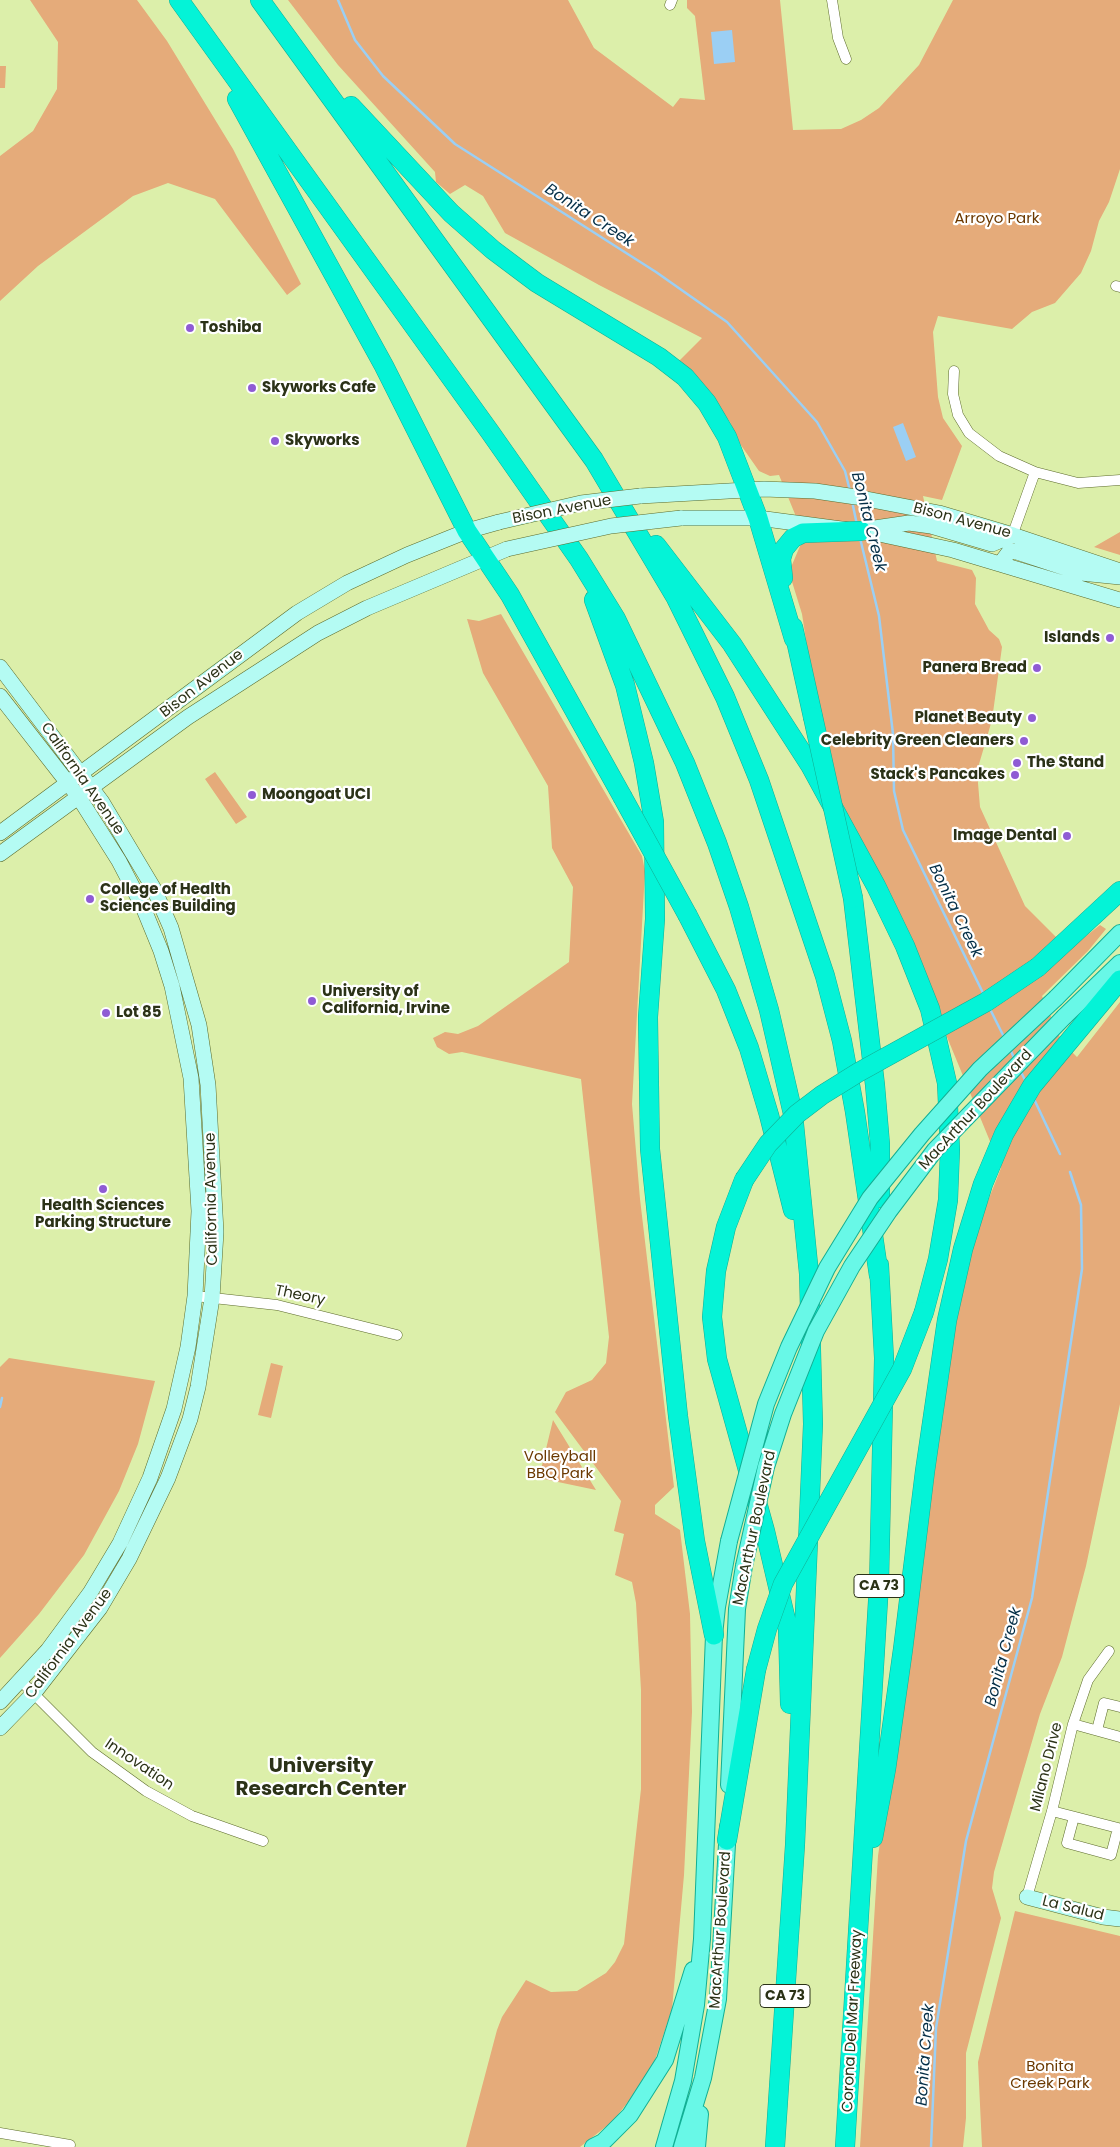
<!DOCTYPE html>
<style>
body{margin:0}
canvas{display:block;background:#dcefaa}
</style>
<canvas width="1120" height="2147"></canvas>
<script>
const c = document.querySelector('canvas').getContext('2d');
c.lineJoin = 'round';
function paint(path, color) {
  c.fillStyle = color;
  c.fill(path, 'evenodd');
}
function poly(rows) {
  const path = new Path2D();
  for (const r of rows) {
    path.moveTo(r[0], r[1]);
    for (let i = 2; i < r.length; i += 2) path.lineTo(r[i], r[i + 1]);
  }
  return path;
}
function stroke(path, color, width, dash) {
  c.strokeStyle = color;
  c.lineWidth = width;
  c.lineCap = dash ? 'butt' : 'round';
  c.setLineDash(dash || []);
  c.stroke(path);
}
function drawText(font, color, halo, rows, align = 'center') {
  c.font = font + ' Poppins,sans-serif';
  c.lineWidth = 4.5;
  c.setLineDash([]);
  c.textBaseline = 'middle';
  c.strokeStyle = halo;
  c.fillStyle = color;
  for (const [text, x, y, turn = 0] of rows) {
    c.save();
    c.translate(x, y);
    c.rotate((+turn || 0) * Math.PI / 180);
    c.textAlign = isNaN(turn) ? turn : align;
    if (halo) c.strokeText(text, 0, 0);
    c.fillText(text, 0, 0);
    c.restore();
  }
}
const green = poly([
 [30,0,137,0,167,41,233,149,301,284,287,295,215,199,168,183,133,196,38,266,0,301,0,156,33,131,57,89,58,42],
 [288,0,568,0,594,48,673,107,680,98,705,100,695,16,687,8,687,0,780,0,793,130,841,129,861,120,879,108,919,65,953,0,1120,0,1120,169,1109,202,1099,221,1091,251,1081,273,1055,303,1032,312,1012,329,938,316,933,332,938,397,943,418,962,446,942,500,923,496,937,561,972,570,976,578,975,604,989,630,999,639,1002,647,992,720,977,771,980,807,1025,906,1056,937,1031,980,1100,925,1106,929,1088,951,1042,996,1062,1042,1077,1057,1120,1002,1120,1404,1086,1566,1062,1657,1040,1714,994,1872,992,1888,1001,1918,966,2053,966,2118,963,2147,860,2147,878,1856,953,1333,965,1273,986,1206,1001,1168,933,1003,837,798,818,719,802,614,789,572,800,546,806,541,779,475,770,476,759,471,738,441,730,422,710,395,679,361,702,338,599,285,505,233,483,196,465,185,450,194,436,182,435,172,338,65],
 [0,66,6,66,5,88,0,88],
 [1120,532,1120,555,1094,547],
 [501,614,642,856,645,871,632,1104,640,1199,674,1487,655,1505,655,1514,680,1530,690,1614,692,1712,684,1875,672,2009,654,2063,642,2084,613,2121,580,2147,466,2147,497,2030,502,2017,526,1980,551,1992,577,1991,606,1973,615,1962,624,1944,641,1789,641,1690,636,1603,632,1582,615,1575,624,1534,614,1531,621,1501,555,1412,566,1392,592,1380,606,1363,609,1337,581,1079,462,1052,449,1054,437,1047,433,1038,445,1032,458,1034,478,1026,569,962,573,887,552,848,548,786,483,673,467,619,479,621],
 [215,772,247,817,236,824,205,779],
 [9,1358,155,1381,138,1444,119,1491,84,1555,39,1614,0,1658,0,1367],
 [271,1363,283,1366,271,1418,258,1415],
 [553,1420,596,1490,539,1478],
 [1015,1911,1120,1936,1120,2147,982,2147,978,2062]
]);
const water = poly([
 [732,30,735,62,714,64,711,32],
 [903,423,916,457,906,461,893,427]
]);
const stream = poly([
 [338,0,355,40,383,76,455,144,656,272,727,322,817,422,845,471,850,491],
 [852,501,857,525],
 [860,538,879,616,893,734,894,791,903,830,984,995],
 [990,1009,1004,1037],
 [1010,1049,1015,1060],
 [1021,1072,1026,1082],
 [1034,1099,1060,1154],
 [0,1407,2,1398],
 [931,2147,936,2028,966,1841,1032,1598,1082,1269,1081,1205,1070,1172]
]);
const street = poly([
 [832,0,838,38,846,59],
 [670,5,672,0],
 [1116,286,1120,287],
 [954,371,953,394,958,415,969,433,999,456,1035,472,1078,483,1120,480],
 [1011,539,1035,472],
 [195,1296,277,1305,397,1335],
 [20,1680,92,1752,146,1791,192,1816,263,1841],
 [1073,1724,1120,1737],
 [1097,1730,1104,1703,1120,1707],
 [1052,1811,1118,1828,1111,1855,1067,1843,1074,1817],
 [1027,1897,1052,1811,1073,1724,1088,1680,1109,1651],
 [0,2133,70,2145]
]);
const secondary = poly([
 [640,496,764,489,815,491,856,497,939,513,1013,535,1120,571],
 [681,518,758,518,879,534,953,550,1120,600],
 [868,529,909,523,931,526,992,544,1013,535],
 [1000,564,1009,552,1014,551,1081,573,1120,577],
 [0,667,102,802,154,889,171,928,199,1025,208,1085,216,1232,212,1298,198,1387,190,1419,168,1478,129,1559,100,1608,34,1693,0,1728],
 [0,696,78,796,119,861,143,907,161,951,172,986,191,1078,199,1211,195,1296,188,1347,174,1409,150,1478,120,1543,90,1593,48,1650,0,1702],
 [0,833,297,613,347,583,407,555,467,531,499,522],
 [0,854,188,717,318,633,367,608,507,549],
 [1027,1897,1103,1917,1120,1919]
]);
const primary = poly([
 [1056,998,1120,933],
 [1064,1017,1120,963],
 [729,1785,737,1609,744,1566],
 [593,2147,603,2142,630,2115,665,2060,693,1970],
 [664,2147,683,2081,696,2005,702,1939,714,1635,717,1607,729,1541],
 [682,2147,703,2078,718,1999,728,1827],
 [697,2147,700,2114]
]);
const highway = poly([
 [179,0,490,432,579,559,616,619,685,763,717,843,739,907,769,1010,793,1114,809,1274,813,1424,795,1845,775,2147],
 [260,0,594,460,676,598,725,697,759,780,825,976,842,1041,855,1112,879,1276],
 [237,99,384,366,467,531,510,595,622,796],
 [351,106,451,213,493,250,537,283,659,357,685,377,707,403,727,437,758,518,794,639],
 [656,545,732,644,810,765,876,886,905,946,930,1009,947,1083,950,1150,948,1200,938,1259,924,1312],
 [783,578,781,559,784,549,793,538,803,533,861,531],
 [594,600,625,685,644,763,654,822,655,919,648,1017,650,1149,678,1416,695,1541,714,1635],
 [793,627,813,717],
 [853,898,875,1085,880,1144,880,1198],
 [688,916,726,990,749,1048,769,1115,793,1210],
 [1038,967,1120,891],
 [744,1180,726,1227,716,1271,712,1317,717,1359,765,1531,788,1629,790,1704],
 [873,1838,886,1769,903,1649,925,1471,947,1320,963,1249,983,1184,1004,1134,1032,1086,1120,980],
 [727,1840,756,1670],
 [845,2147,879,1584,884,1358,879,1265]
]);
const secondaryBridge = poly([
 [499,522,581,503,640,496],
 [507,549,611,526,681,518]
]);
const primaryBridge = poly([
 [729,1541,766,1404,789,1347,827,1268,870,1198,922,1134,980,1069,1056,998],
 [744,1566,766,1467,783,1414,816,1331,852,1266,889,1211,935,1150,1064,1017]
]);
const highwayBridge = poly([
 [813,717,853,898],
 [622,796,688,916],
 [744,1180,768,1144,797,1114,822,1095,859,1072,986,1002,1038,967],
 [756,1670,767,1629,783,1584,902,1369,924,1312]
]);
const markers = [
 [190,328,5,"#8f5bd4"],
 [252,388,5,"#8f5bd4"],
 [275,441,5,"#8f5bd4"],
 [1110,638,5,"#8f5bd4"],
 [1037,668,5,"#8f5bd4"],
 [1032,718,5,"#8f5bd4"],
 [1024,741,5,"#8f5bd4"],
 [1017,763,5,"#8f5bd4"],
 [1015,775,5,"#8f5bd4"],
 [252,795,5,"#8f5bd4"],
 [1067,836,5,"#8f5bd4"],
 [90,899,5,"#8f5bd4"],
 [312,1001,5,"#8f5bd4"],
 [106,1013,5,"#8f5bd4"],
 [103,1189,5,"#8f5bd4"]
];
const shields = [
 [879,1586,50],
 [785,1996,50]
];
const shieldNames = [
 ["CA 73",879,1586],
 ["CA 73",785,1996]
];
const parkNames = [
 ["Arroyo Park",997,219],
 ["Volleyball",560,1457],
 ["BBQ Park",560,1474],
 ["Bonita",1050,2067],
 ["Creek Park",1050,2084]
];
const poiNames = [
 ["Toshiba",200,328],
 ["Skyworks Cafe",262,388],
 ["Skyworks",285,441],
 ["Islands",1100,638,"right"],
 ["Panera Bread",1027,668,"right"],
 ["Planet Beauty",1022,718,"right"],
 ["Celebrity Green Cleaners",1014,741,"right"],
 ["The Stand",1027,763],
 ["Stack's Pancakes",1005,775,"right"],
 ["Moongoat UCI",262,795],
 ["Image Dental",1057,836,"right"],
 ["College of Health",100,890],
 ["Sciences Building",100,907],
 ["University of",322,992],
 ["California, Irvine",322,1009],
 ["Lot 85",116,1013],
 ["Health Sciences",103,1206,"center"],
 ["Parking Structure",103,1223,"center"]
];
const streetNames = [
 ["Bison Avenue",562,510,-11],
 ["Bison Avenue",962,521,15],
 ["Bison Avenue",202,684,-38],
 ["California Avenue",82,779,55],
 ["MacArthur Boulevard",976,1110,-47],
 ["California Avenue",212,1199,-91],
 ["Theory",300,1296,12],
 ["MacArthur Boulevard",755,1528,-78],
 ["California Avenue",69,1644,-53],
 ["Innovation",139,1765,34],
 ["Milano Drive",1047,1767,-76],
 ["La Salud",1073,1909,14],
 ["MacArthur Boulevard",721,1930,-86],
 ["Corona Del Mar Freeway",853,2021,-87]
];
const waterNames = [
 ["Bonita Creek",589,216,33],
 ["Bonita Creek",868,522,76],
 ["Bonita Creek",955,911,64],
 ["Bonita Creek",1004,1657,-75],
 ["Bonita Creek",926,2055,-86]
];
const districtNames = [
 ["University",321,1767],
 ["Research Center",321,1790]
];
paint(green, '#e5ab7a');
paint(water, '#9bcff4');
stroke(stream, '#9bcff4', 2.5);
stroke(street, '#5d6c2c', 11);
stroke(secondary, '#5d6c2c', 16);
stroke(primary, '#12af94', 18);
stroke(highway, '#12af94', 20);
stroke(street, '#fff', 10);
stroke(secondary, '#b4fbf3', 15);
stroke(primary, '#68f8e7', 16);
stroke(highway, '#04f3d7', 19);
stroke(secondaryBridge, '#5d6c2c', 16, []);
stroke(primaryBridge, '#12af94', 18, []);
stroke(highwayBridge, '#12af94', 20, []);
stroke(secondaryBridge, '#b4fbf3', 15);
stroke(primaryBridge, '#68f8e7', 16);
stroke(highwayBridge, '#04f3d7', 19);
for (const [x, y, r, color] of markers) {
  const dot = new Path2D();
  dot.arc(x, y, r, 0, 2 * Math.PI);
  c.fillStyle = color;
  c.fill(dot);
  stroke(dot, '#fff', 2);
}
for (const [x, y, w] of shields) {
  const box = new Path2D();
  box.roundRect(x - w / 2, y - 11.5, w, 23, 4);
  c.fillStyle = '#fff';
  c.fill(box);
  stroke(box, '#2b3217', 1);
}
drawText('bold 14px', '#2b3217', null, shieldNames);
drawText('15px', '#6b3900', '#fff', parkNames);
drawText('bold 15px', '#2b3217', '#fff', poiNames, 'left');
drawText('15px', '#2b3217', '#fff', streetNames);
drawText('italic 16px', '#042e46', '#fff', waterNames);
drawText('bold 20px', '#2b3217', '#fff', districtNames);
</script>
